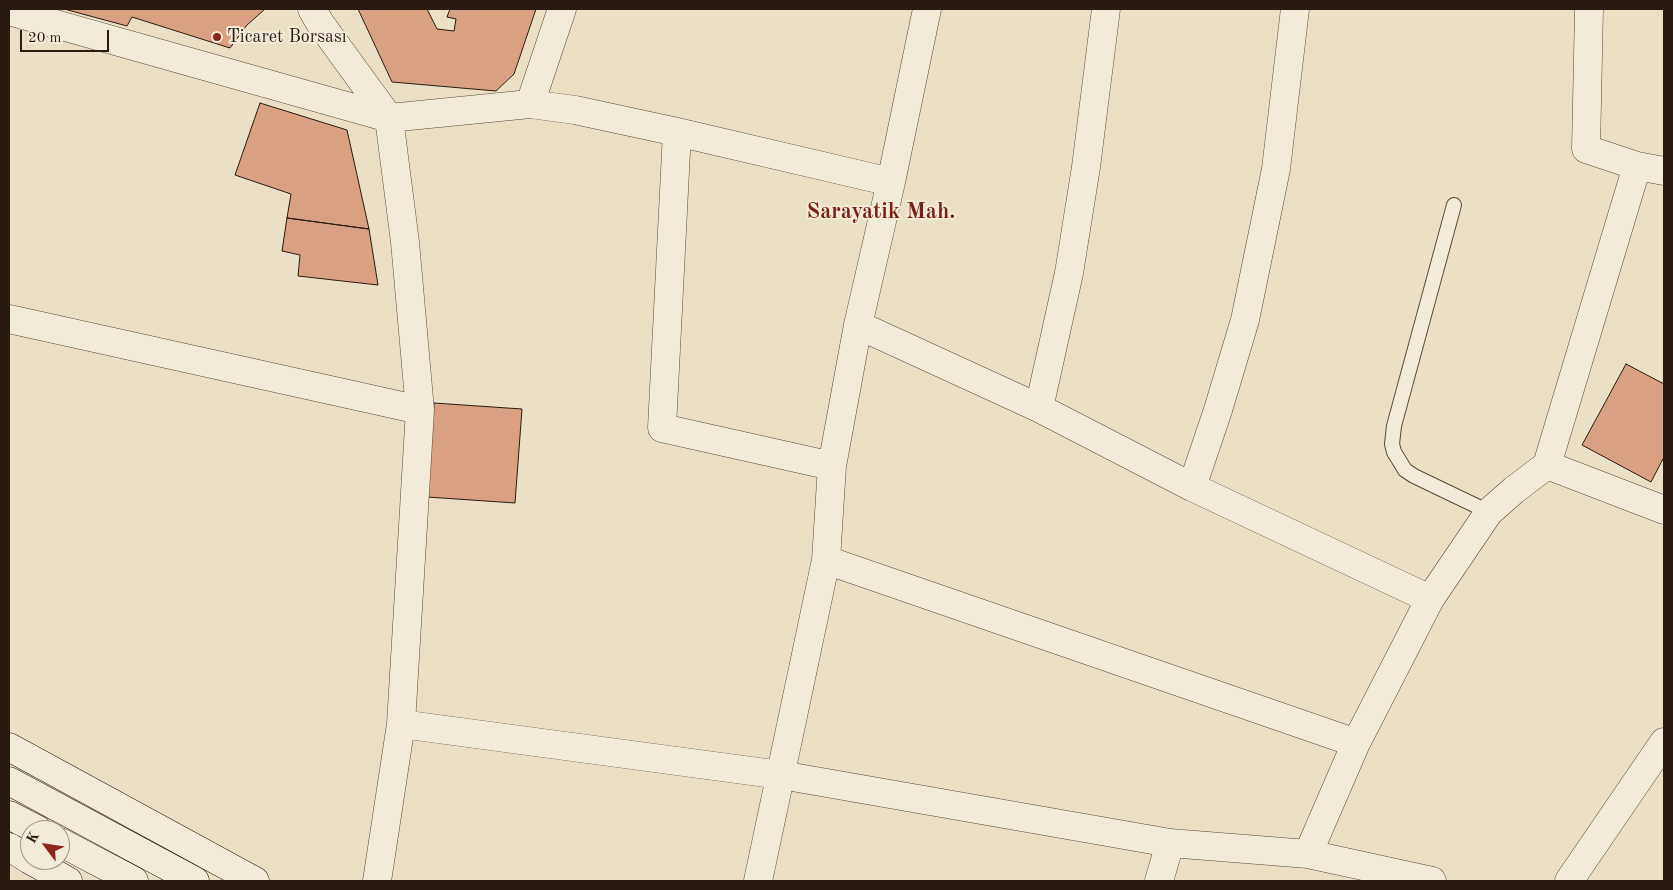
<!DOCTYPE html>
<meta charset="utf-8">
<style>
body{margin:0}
#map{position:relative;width:1673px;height:890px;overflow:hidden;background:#ebe0c6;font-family:"Old Standard TT",serif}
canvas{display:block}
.frame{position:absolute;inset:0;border:10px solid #281a10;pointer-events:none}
.north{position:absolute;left:20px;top:820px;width:50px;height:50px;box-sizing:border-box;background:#f2ebda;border:1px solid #a19789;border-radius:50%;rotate:301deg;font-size:14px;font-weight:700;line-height:20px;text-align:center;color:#281a10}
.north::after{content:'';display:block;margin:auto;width:18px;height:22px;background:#8f2418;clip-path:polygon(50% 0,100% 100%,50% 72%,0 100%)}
.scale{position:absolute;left:20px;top:30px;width:89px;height:22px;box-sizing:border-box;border:2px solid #281a10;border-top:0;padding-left:6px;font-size:15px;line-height:18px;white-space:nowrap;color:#281a10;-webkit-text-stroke:4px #f2ebda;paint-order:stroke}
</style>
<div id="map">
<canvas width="1673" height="890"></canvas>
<div class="frame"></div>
<div class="north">K</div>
<div class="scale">20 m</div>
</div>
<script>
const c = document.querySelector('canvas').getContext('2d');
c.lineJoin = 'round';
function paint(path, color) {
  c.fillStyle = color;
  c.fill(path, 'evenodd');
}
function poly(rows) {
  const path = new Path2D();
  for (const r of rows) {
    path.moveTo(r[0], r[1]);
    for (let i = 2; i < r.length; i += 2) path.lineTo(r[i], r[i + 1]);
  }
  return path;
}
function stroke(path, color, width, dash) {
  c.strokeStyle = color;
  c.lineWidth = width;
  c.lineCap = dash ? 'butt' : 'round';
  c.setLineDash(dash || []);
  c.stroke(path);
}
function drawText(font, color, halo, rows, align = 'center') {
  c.font = font + ' "Old Standard TT",serif';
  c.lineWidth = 4;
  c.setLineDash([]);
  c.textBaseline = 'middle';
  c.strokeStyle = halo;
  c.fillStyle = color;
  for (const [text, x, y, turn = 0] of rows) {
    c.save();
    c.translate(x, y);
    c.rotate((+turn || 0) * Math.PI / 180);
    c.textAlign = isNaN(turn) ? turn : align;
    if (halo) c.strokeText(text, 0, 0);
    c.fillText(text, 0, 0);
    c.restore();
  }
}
const building = poly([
 [64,9,265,9,247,25,230,48,132,17,127,26,64,9],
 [358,9,427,9,437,29,454,31,456,19,447,17,450,9,536,9,514,74,496,91,392,82,358,9],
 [260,103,347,130,369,229,287,218,291,194,235,175,260,103],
 [287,218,369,229,378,285,298,276,300,255,282,251,287,218],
 [1626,364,1664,384,1664,457,1651,482,1582,445,1626,364],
 [434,403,522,409,515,503,427,497,434,403]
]);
const service = poly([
 [1454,205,1394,426,1392,444,1394,452,1405,470,1414,476,1489,512]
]);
const minor = poly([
 [312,9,320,23,389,118,405,242,420,410,401,724,377,881],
 [1589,9,1586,149,1637,166,1664,171],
 [9,11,389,118,530,104,575,110,677,132,891,182,927,9],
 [530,104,562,9],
 [677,132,662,428,832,466],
 [1637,166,1547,465,1664,510],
 [9,319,420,410],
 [858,325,1039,408,1192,487,1430,599],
 [1039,408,1069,273,1086,167,1106,9],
 [1192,487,1218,410,1245,320,1276,169,1295,9],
 [826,560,1356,743],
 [401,724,781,775,1170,843,1308,854,1432,881],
 [1308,854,1356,743,1430,599,1489,512,1514,490,1547,465],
 [758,881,826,560,832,466,858,325,891,182],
 [1159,881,1170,843],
 [1569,881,1664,742]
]);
const secondary = poly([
 [9,747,255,881],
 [9,781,195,881],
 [9,815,38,830],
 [60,842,134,881],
 [9,847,30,860],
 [30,860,68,881]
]);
const markers = [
 [217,37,5,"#8f2418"]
];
const poiNames = [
 ["Ticaret Borsası",227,37]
];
const districtNames = [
 ["Sarayatik Mah.",881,212]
];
paint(building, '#d9a181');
stroke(building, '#281a10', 1);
stroke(service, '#594c3e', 16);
stroke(minor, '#594c3e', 29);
stroke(secondary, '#281a10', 29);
stroke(service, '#f2ebda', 14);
stroke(minor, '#f2ebda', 28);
stroke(secondary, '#f2ebda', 28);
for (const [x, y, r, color] of markers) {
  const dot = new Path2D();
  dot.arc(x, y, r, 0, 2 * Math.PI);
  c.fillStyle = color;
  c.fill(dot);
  stroke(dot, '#f2ebda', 2);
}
drawText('18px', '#281a10', '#f2ebda', poiNames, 'left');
drawText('bold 22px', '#7a1f14', '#f2ebda', districtNames);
</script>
